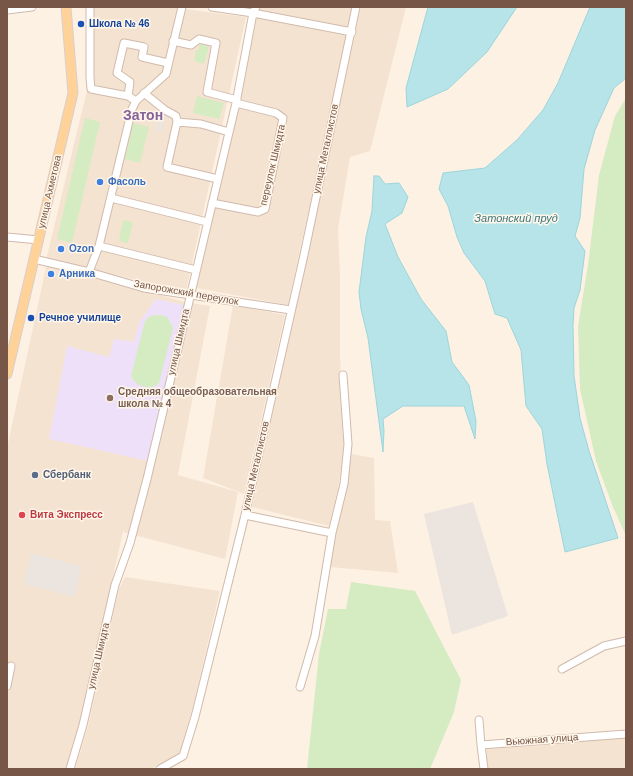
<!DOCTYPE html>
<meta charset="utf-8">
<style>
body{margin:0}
#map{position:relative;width:633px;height:776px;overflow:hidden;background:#fdf1e3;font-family:Arial,sans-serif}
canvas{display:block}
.frame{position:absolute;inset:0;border:8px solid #775648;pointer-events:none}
</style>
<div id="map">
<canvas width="633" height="776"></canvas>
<div class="frame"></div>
</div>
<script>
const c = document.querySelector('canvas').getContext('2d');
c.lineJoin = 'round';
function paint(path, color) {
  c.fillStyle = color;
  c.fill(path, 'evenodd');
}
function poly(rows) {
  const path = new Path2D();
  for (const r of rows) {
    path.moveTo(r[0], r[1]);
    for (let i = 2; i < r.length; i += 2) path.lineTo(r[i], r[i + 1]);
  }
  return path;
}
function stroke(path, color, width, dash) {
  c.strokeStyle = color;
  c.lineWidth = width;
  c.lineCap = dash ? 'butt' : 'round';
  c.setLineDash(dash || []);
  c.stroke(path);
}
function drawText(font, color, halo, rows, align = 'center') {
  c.font = font + ' Arial,sans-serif';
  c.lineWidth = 3;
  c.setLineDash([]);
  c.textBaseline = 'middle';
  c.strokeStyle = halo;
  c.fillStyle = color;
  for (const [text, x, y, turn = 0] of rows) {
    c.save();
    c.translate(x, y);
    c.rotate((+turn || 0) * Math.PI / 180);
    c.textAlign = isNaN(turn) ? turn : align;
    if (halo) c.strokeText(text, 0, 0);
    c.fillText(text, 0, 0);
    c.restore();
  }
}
const residential = poly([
 [87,7,170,7,246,17,186,291,46,260,90,78],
 [260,7,352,7,348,27,259,10],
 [361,7,406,7,370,151,350,157,338,229,340,273,340,357,345,441,338,489,329,526,252,507],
 [256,16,347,36,288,305,196,288],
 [47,263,185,302,210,306,178,475,238,492,225,559,123,532,78,731,66,769,13,769,7,768,7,686,11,664,7,662,7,448],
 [233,305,285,315,244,494,203,478],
 [352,454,374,458,375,520,390,521,398,573,330,567,334,534,346,486],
 [125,577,220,591,193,706,180,753,151,769,75,769,88,726,119,589],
 [626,735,626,769,488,769,486,751,488,747]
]);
const industrial = poly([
 [160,111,166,112,162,132,156,131],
 [473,502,508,616,452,635,424,514],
 [31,553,82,566,75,597,24,584]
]);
const education = poly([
 [156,299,184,305,148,461,49,439,67,346,109,357,114,339,134,342,139,322]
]);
const green = poly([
 [200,44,209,47,204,64,194,61,196,50,198,51],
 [197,96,224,103,219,119,193,113],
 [626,98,626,536,613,507,596,461,580,389,578,326,588,265,599,175,615,116],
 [85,118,100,122,72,243,57,239],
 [133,123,149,127,140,163,125,159],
 [123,220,133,222,128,243,119,241],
 [154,315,161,315,167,317,171,323,173,328,159,383,157,385,149,388,139,385,133,380,131,376,145,321,149,317],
 [351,582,415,591,461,680,454,712,430,769,307,769,319,654,328,609,346,609]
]);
const water = poly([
 [428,7,517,7,487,52,448,89,407,107,406,88,428,7],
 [590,7,626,7,626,78,614,88,595,130,584,169,580,218,575,236,585,251,580,290,574,308,573,325,574,376,580,418,589,451,618,538,565,552,547,464,542,429,526,406,521,350,507,318,495,314,485,281,464,253,457,237,448,206,439,189,443,173,485,168,517,140,543,110,558,83,590,7],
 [374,176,379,176,385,184,399,183,408,197,402,213,385,224,398,257,421,299,446,331,452,362,469,385,476,421,475,439,464,406,403,406,383,419,384,431,383,452,368,338,361,309,359,292,366,237,372,211,374,176]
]);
const minor = poly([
 [90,7,90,77,91,89,128,96,136,101],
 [182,7,166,74,136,101,132,109,99,246,196,270],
 [212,7,253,13,352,32],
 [7,10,32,7],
 [173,41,191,45,199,39,216,43,207,92,237,100],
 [144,93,165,110,176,116,177,122],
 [128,96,130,82,117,73,124,43,144,47,142,57,168,63],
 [218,179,167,167,177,122,201,124,229,132],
 [111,198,207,222],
 [212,203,258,212,265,209,283,118,276,113,236,103],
 [7,237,39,240],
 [34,259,89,272,144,288,291,310],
 [89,272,99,246],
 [245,515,332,533],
 [562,669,604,646,626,641],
 [7,686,11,666],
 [300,687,315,636,332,533,344,484,348,444,343,375],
 [479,720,481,745],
 [70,769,83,725,115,585,130,543,147,479,236,103,253,13,256,7],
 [160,769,183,756,195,717,245,515,304,255,356,7],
 [484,769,481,745,626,734]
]);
const major = poly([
 [7,374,73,93,66,7]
]);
const markers = [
 [81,24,4,"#1a4fb4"],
 [100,182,4,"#3f7fe0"],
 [61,249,4,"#3f7fe0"],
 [51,274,4,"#3f7fe0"],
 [31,318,4,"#1a4fb4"],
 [110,398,4,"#8d6e63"],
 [35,475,4,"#5c6f8a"],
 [22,515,4,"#e0444e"]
];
const transitNames = [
 ["Школа № 46",89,24],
 ["Речное училище",39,318]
];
const streetNames = [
 ["улица Металлистов",326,149,-78],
 ["переулок Шмидта",273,165,-77],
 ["улица Ахметова",50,192,-77],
 ["Запорожский переулок",186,293,10],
 ["улица Шмидта",179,342,-77],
 ["улица Металлистов",256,466,-77],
 ["улица Шмидта",99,656,-77],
 ["Вьюжная улица",542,740,-4]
];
const shopNames = [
 ["Фасоль",108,182],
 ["Ozon",69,249],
 ["Арника",59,274]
];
const educationNames = [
 ["Средняя общеобразовательная",118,392],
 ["школа № 4",118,404]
];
const serviceNames = [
 ["Сбербанк",43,475]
];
const healthNames = [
 ["Вита Экспресс",30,515]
];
const waterNames = [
 ["Затонский пруд",516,219]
];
const districtNames = [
 ["Затон",143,116]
];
paint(residential, '#f5e3d1');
paint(industrial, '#ece4de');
paint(education, '#efe0f9');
paint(green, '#d5ebc1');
paint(water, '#b7e4e8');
stroke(water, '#9cd4da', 1);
stroke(minor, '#d1baac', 9);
stroke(major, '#d9d0cc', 11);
stroke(minor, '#fff', 7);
stroke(major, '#ffd299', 9);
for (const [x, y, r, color] of markers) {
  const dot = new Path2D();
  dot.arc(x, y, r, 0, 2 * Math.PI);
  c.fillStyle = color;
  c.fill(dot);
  stroke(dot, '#fff6ea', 1.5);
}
drawText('bold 10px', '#164399', '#fff6ea', transitNames, 'left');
drawText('10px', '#775648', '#fff6ea', streetNames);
drawText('bold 10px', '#366cbe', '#fff6ea', shopNames, 'left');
drawText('bold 10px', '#785e54', '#fff6ea', educationNames, 'left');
drawText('bold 10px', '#4e5e75', '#fff6ea', serviceNames, 'left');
drawText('bold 10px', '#be3a42', '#fff6ea', healthNames, 'left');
drawText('italic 11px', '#3b767d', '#fff6ea', waterNames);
drawText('bold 14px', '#84639a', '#fff6ea', districtNames);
</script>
